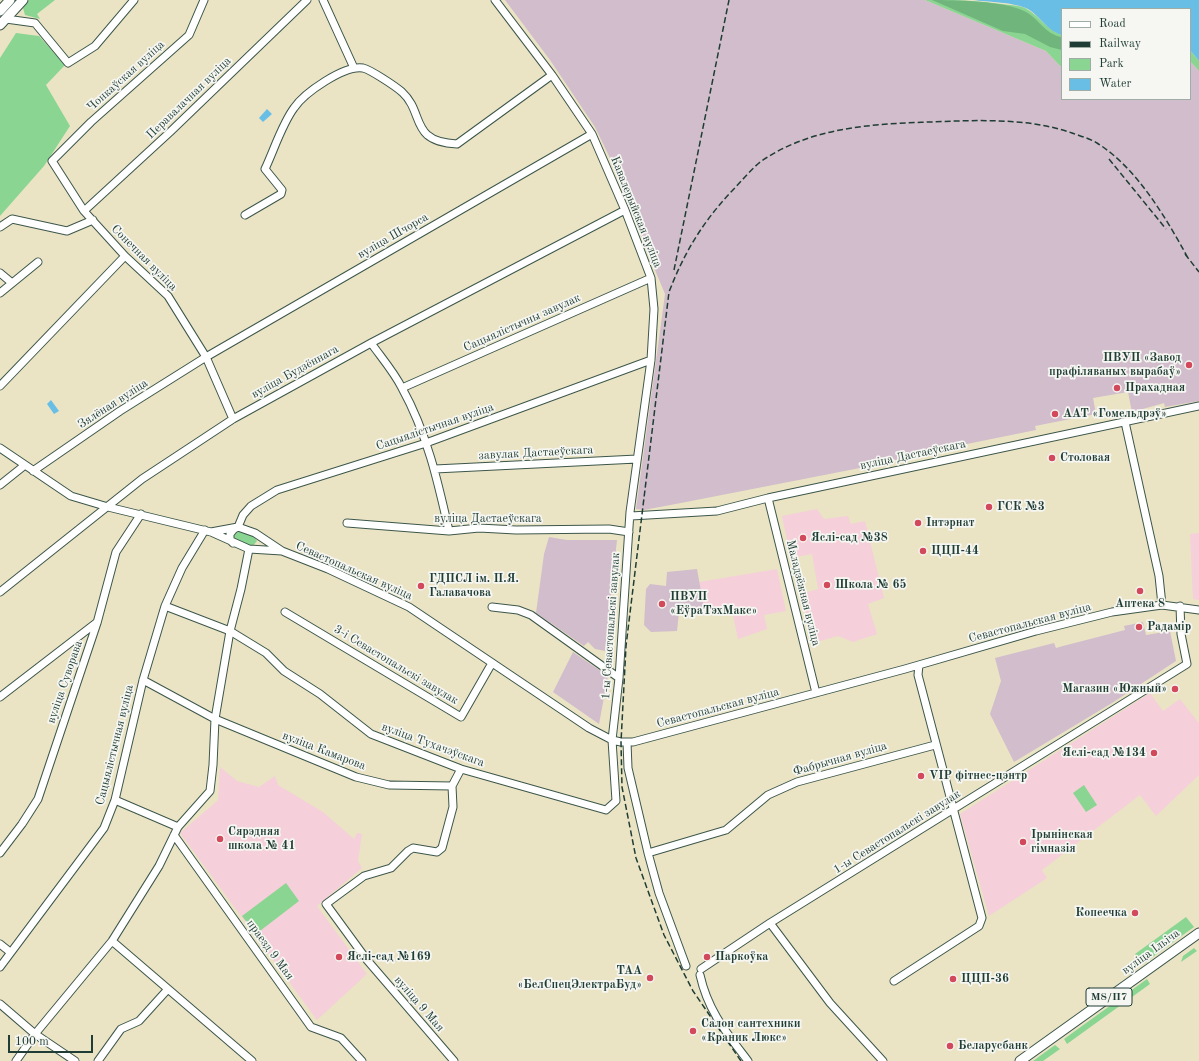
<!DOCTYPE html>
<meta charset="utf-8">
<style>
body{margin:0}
#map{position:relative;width:1199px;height:1061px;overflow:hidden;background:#eae4c5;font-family:"Old Standard TT",serif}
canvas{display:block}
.legend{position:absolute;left:1061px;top:8px;width:130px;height:92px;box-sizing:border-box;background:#f6f6f2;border:1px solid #a0aca6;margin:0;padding:5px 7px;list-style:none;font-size:12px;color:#1f3d34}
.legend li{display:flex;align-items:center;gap:8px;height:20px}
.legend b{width:20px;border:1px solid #a0aca6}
.scale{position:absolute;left:8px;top:1035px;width:85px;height:18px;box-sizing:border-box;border:2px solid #1f3d34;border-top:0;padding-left:5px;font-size:12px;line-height:14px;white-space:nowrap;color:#1f3d34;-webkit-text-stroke:3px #f6f6f2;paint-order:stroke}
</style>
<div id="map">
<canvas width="1199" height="1061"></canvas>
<ul class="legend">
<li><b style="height:5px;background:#fff"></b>Road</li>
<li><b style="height:5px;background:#1f3d34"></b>Railway</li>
<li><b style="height:11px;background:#8bd592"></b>Park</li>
<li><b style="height:11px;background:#69bee6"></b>Water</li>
</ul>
<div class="scale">100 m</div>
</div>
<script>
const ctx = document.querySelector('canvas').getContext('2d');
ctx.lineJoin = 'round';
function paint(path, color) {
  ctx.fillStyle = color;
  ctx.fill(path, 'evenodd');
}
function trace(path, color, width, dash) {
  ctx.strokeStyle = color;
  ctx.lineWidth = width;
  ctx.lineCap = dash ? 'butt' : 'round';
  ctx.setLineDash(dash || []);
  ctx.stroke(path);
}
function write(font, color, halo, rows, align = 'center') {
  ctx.font = font + ' "Old Standard TT",serif';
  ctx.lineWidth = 3.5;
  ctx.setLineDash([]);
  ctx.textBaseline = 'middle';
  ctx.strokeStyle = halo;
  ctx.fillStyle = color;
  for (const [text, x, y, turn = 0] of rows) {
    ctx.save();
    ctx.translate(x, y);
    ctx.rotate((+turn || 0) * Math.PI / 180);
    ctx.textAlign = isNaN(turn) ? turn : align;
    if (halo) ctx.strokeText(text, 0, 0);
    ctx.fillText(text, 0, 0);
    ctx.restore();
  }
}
const built = new Path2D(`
 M817 509 824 519 848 516 851 524 865 521 884 598 868 604 877 634 853 642 838 636 813 643 800 594 818 589 812 554 791 558 782 516Z
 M1199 533V600L1193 599 1190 534Z
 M777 569 786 611 764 615 767 629 738 639 731 606 704 608 699 582Z
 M1150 693 1163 711 1180 699 1199 723V775L1156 816 1140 795 1042 870 1047 878 989 916 960 814Z
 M220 767 237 781 259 787 275 776 278 785 323 812 354 839 357 833 362 834 358 861 362 868 317 906 367 974 317 1020 180 833 218 800Z`);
const industrial = new Path2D(`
 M505 0H925L1046 51 1062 68V99H1190V61L1199 71V401L1165 407 1164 403 1132 412 1128 392 1093 398 1096 414 1035 426 1036 430 947 448 860 468 686 502 644 510 636 509 665 294 636 224V216L622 183 595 127 550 60Z
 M549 537 567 540H617L605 651 595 649 588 642 584 646 536 613 544 554Z
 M697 569 704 608 679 612 677 631 651 632 644 625 646 589 650 584 666 586 667 572Z
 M1143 622 1146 635 1170 631 1176 661 1112 703 1014 762 990 714 1001 681 995 658 1054 643 1056 648 1063 646 1125 630 1124 626Z
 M573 652 608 676 599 724 553 692Z`);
const green = new Path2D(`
 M29 0H55L37 14 40 19 25 15 23 8Z
 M925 0C951 0 975 0 1001 4 1009 5 1018 5 1025 8 1039 15 1046 30 1062 35V68L1046 51Z
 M16 33 39 36 65 65 46 85 70 126 44 166 0 216V58Z
 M1190 50 1199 61V71L1190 61Z
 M239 530 253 535 257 541 252 547 233 539 232 534Z
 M1084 785 1097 805 1086 812 1073 793Z
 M286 883 299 901 256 934 242 916Z
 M1186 917 1194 927 1143 964 1135 954Z
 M1194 948 1197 951 1181 962 1183 956Z
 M1147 979 1150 984 1067 1044 1064 1039Z
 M1055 1045 1060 1049 1043 1061H1033Z`);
const forest = new Path2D(`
 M932 0C954 0 1005 1 1024 11 1038 17 1045 35 1062 37V50L1050 47 1025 34 1003 31Z`);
const water = new Path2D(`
 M973 0H1199V61L1190 50V9H1062V35C1047 31 1041 17 1028 9 1014 2 988 2 973 0Z
 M267 109 272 114 263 122 259 118Z
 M51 400 59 411 54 414 47 404Z`);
const minor = new Path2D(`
 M204 0 189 35 91 122 52 161 84 211 125 256 168 296 206 357 233 419
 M323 0 354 68
 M6 19 35 23 68 63 95 46 134 0
 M84 211 170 132 307 0
 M245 215 281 194 282 190 265 169C274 150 282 124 294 108 304 93 344 65 363 68 371 70 395 86 402 92 425 113 409 142 457 144L552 75
 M0 227 12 219 67 231 93 220
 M0 273 12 283
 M0 293 38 262
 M371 343C381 357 394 372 402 388 427 433 438 482 449 531
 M0 386 125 256
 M402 388 651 278
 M1125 422 1159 576 1162 605
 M0 448 71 496 108 507 211 532 249 549 282 551
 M435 469 637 459
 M33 471 120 411 206 357 592 134
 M0 485 25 465
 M768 498 816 693
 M631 516 717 511 768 498 1199 406
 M347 523 449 531 479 528 516 530 609 529 629 532
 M211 532 238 527 255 533 282 551 328 569 409 607 589 728 612 740 621 742H633L905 669 1036 631 1112 612 1162 605 1199 610
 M233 543 230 540V534L234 529 238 527 243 515 251 506 277 490 426 443 651 360
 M0 592 142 479 233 419 371 343 625 210
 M165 606 230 631 266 653 284 671 320 694 371 734 461 769 606 810 616 801 612 740 619 678 630 512 651 360 654 309 651 278 625 210 592 134 552 75 495 0
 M492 607 518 610 531 615 619 678
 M285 612 461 717 492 663
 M143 680 215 719 356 777 389 785 452 786
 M0 697 96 623
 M627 742 628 768 648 853 659 893 686 966
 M115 800 178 827
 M174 835 311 1027 341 1038 362 1061
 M0 853 22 824 38 799 97 623 116 552 141 514
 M648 853 726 830 768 795 797 782 935 745
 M770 923 830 1003 883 1061
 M112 941 252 1061
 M0 944 10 952
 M0 967 104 828 115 800 143 680 165 606 182 568 205 530
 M701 969 770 923 1187 664 1181 634 1180 606
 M700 975C708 1011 726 1032 748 1061
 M894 981 979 926 982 918 918 675 919 665
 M0 1004 35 1034 75 1061
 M16 1061 35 1034 112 941 159 866 178 827 210 791 213 765 215 719 230 631 241 589 249 549
 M98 1061 121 1029 139 1021 168 989
 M454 1061 367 960 326 904 364 876 391 868 408 851 413 848 437 852 442 848 453 807 452 786 461 769`);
const major = new Path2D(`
 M0 11 10 0
 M0 25 23 0
 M1020 1061 1199 933`);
const rail = new Path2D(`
 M1109 159 1166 229
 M1185 254 1199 272
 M674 270 729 0
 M741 1061 693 991 664 935 636 858 622 787 621 742 626 646 669 292C684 253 702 223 731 192 742 181 753 166 766 158 823 122 890 124 955 121 995 120 1034 120 1072 133 1080 136 1089 138 1097 143 1137 168 1166 218 1188 258`);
const markers = [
 [1189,365,4,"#d1495b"],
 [1117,388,4,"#d1495b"],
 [1055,414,4,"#d1495b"],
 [1052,458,4,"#d1495b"],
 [989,507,4,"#d1495b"],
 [918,523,4,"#d1495b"],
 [803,538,4,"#d1495b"],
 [923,551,4,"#d1495b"],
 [827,585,4,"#d1495b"],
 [421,586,4,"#d1495b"],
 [1140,591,4,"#d1495b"],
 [662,604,4,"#d1495b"],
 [1139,627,4,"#d1495b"],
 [1175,689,4,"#d1495b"],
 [1154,753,4,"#d1495b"],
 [921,776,4,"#d1495b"],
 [220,839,4,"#d1495b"],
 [1023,842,4,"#d1495b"],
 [1135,913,4,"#d1495b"],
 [339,957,4,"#d1495b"],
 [707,957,4,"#d1495b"],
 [650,978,4,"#d1495b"],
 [953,979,4,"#d1495b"],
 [693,1031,4,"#d1495b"],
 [950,1046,4,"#d1495b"]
];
const shields = [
 [1109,997,46]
];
const shieldNames = [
 ["М8/П7",1109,997]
];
const streetNames = [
 ["Чонкаўская вуліца",126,76,-42],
 ["Перавалачная вуліца",189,98,-44],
 ["Кавалерыйская вуліца",636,212,68],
 ["вуліца Шчорса",393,236,-30],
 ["Сонечная вуліца",144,258,45],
 ["Сацыялістычны завулак",522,323,-24],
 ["вуліца Будзённага",295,372,-29],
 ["Зялёная вуліца",113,404,-33],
 ["Сацыялістычная вуліца",435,427,-19],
 ["завулак Дастаеўскага",536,453,-3],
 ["вуліца Дастаеўскага",913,455,-12],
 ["вуліца Дастаеўскага",488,519],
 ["Севастопальская вуліца",354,571,24],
 ["Маладзёжная вуліца",803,593,76],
 ["Севастопальская вуліца",1030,623,-15],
 ["1-ы Севастопальскі завулак",611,626,-86],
 ["3-і Севастопальскі завулак",396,665,31],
 ["вуліца Суворава",65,682,-71],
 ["Севастопальская вуліца",718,708,-15],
 ["Сацыялістычная вуліца",115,745,-76],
 ["вуліца Тухачэўскага",433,745,20],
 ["вуліца Камарова",324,751,21],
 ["Фабрычная вуліца",840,759,-16],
 ["1-ы Севастопальскі завулак",897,832,-32],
 ["праезд 9 Мая",270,950,54],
 ["вуліца Ільіча",1151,952,-36],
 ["вуліца 9 Мая",419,1004,49]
];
const poiNames = [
 ["ПВУП «Завод",1181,358,"right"],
 ["прафіляваных вырабаў»",1181,372,"right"],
 ["Прахадная",1125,388],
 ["ААТ «Гомельдрэў»",1063,414],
 ["Столовая",1060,458],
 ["ГСК №3",997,507],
 ["Інтэрнат",926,523],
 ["Яслі-сад №38",811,538],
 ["ЦЦП-44",931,551],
 ["ГДПСЛ ім. П.Я.",429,579],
 ["Галавачова",429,593],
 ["Школа № 65",835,585],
 ["ПВУП",670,597],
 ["«ЕўраТэхМакс»",670,611],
 ["Аптека 8",1140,604,"center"],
 ["Радамір",1147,627],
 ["Магазин «Южный»",1167,689,"right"],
 ["Яслі-сад №134",1146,753,"right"],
 ["VIP фітнес-цэнтр",929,776],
 ["Сярэдняя",228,832],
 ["школа № 41",228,846],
 ["Ірынінская",1031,835],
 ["гімназія",1031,849],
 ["Копеечка",1127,913,"right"],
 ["Яслі-сад №169",347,957],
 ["Паркоўка",715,957],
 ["ТАА",642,971,"right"],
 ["«БелСпецЭлектраБуд»",642,985,"right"],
 ["ЦЦП-36",961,979],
 ["Салон сантехники",701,1024],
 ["«Краник Люкс»",701,1038],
 ["Беларусбанк",958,1046]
];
paint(built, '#f5cfd9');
paint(industrial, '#d1bdcb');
paint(green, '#8bd592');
paint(forest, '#70b67c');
paint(water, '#69bee6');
trace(minor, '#3d564a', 9);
trace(major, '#3d564a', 11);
trace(minor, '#fff', 7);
trace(major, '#fff', 9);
trace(rail, '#1f3d34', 1.5, [6, 3]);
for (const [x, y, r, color] of markers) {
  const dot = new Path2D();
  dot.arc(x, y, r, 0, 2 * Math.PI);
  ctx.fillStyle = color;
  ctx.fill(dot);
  trace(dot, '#f6f6f2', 1.5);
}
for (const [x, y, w] of shields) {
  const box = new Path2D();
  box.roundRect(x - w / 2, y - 9, w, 18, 3);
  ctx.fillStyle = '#f6f6f2';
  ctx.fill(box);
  trace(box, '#1f3d34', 1);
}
write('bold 11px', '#1f3d34', null, shieldNames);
write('12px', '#1f3d34', '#f6f6f2', streetNames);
write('bold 12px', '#1f3d34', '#f6f6f2', poiNames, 'left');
</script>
